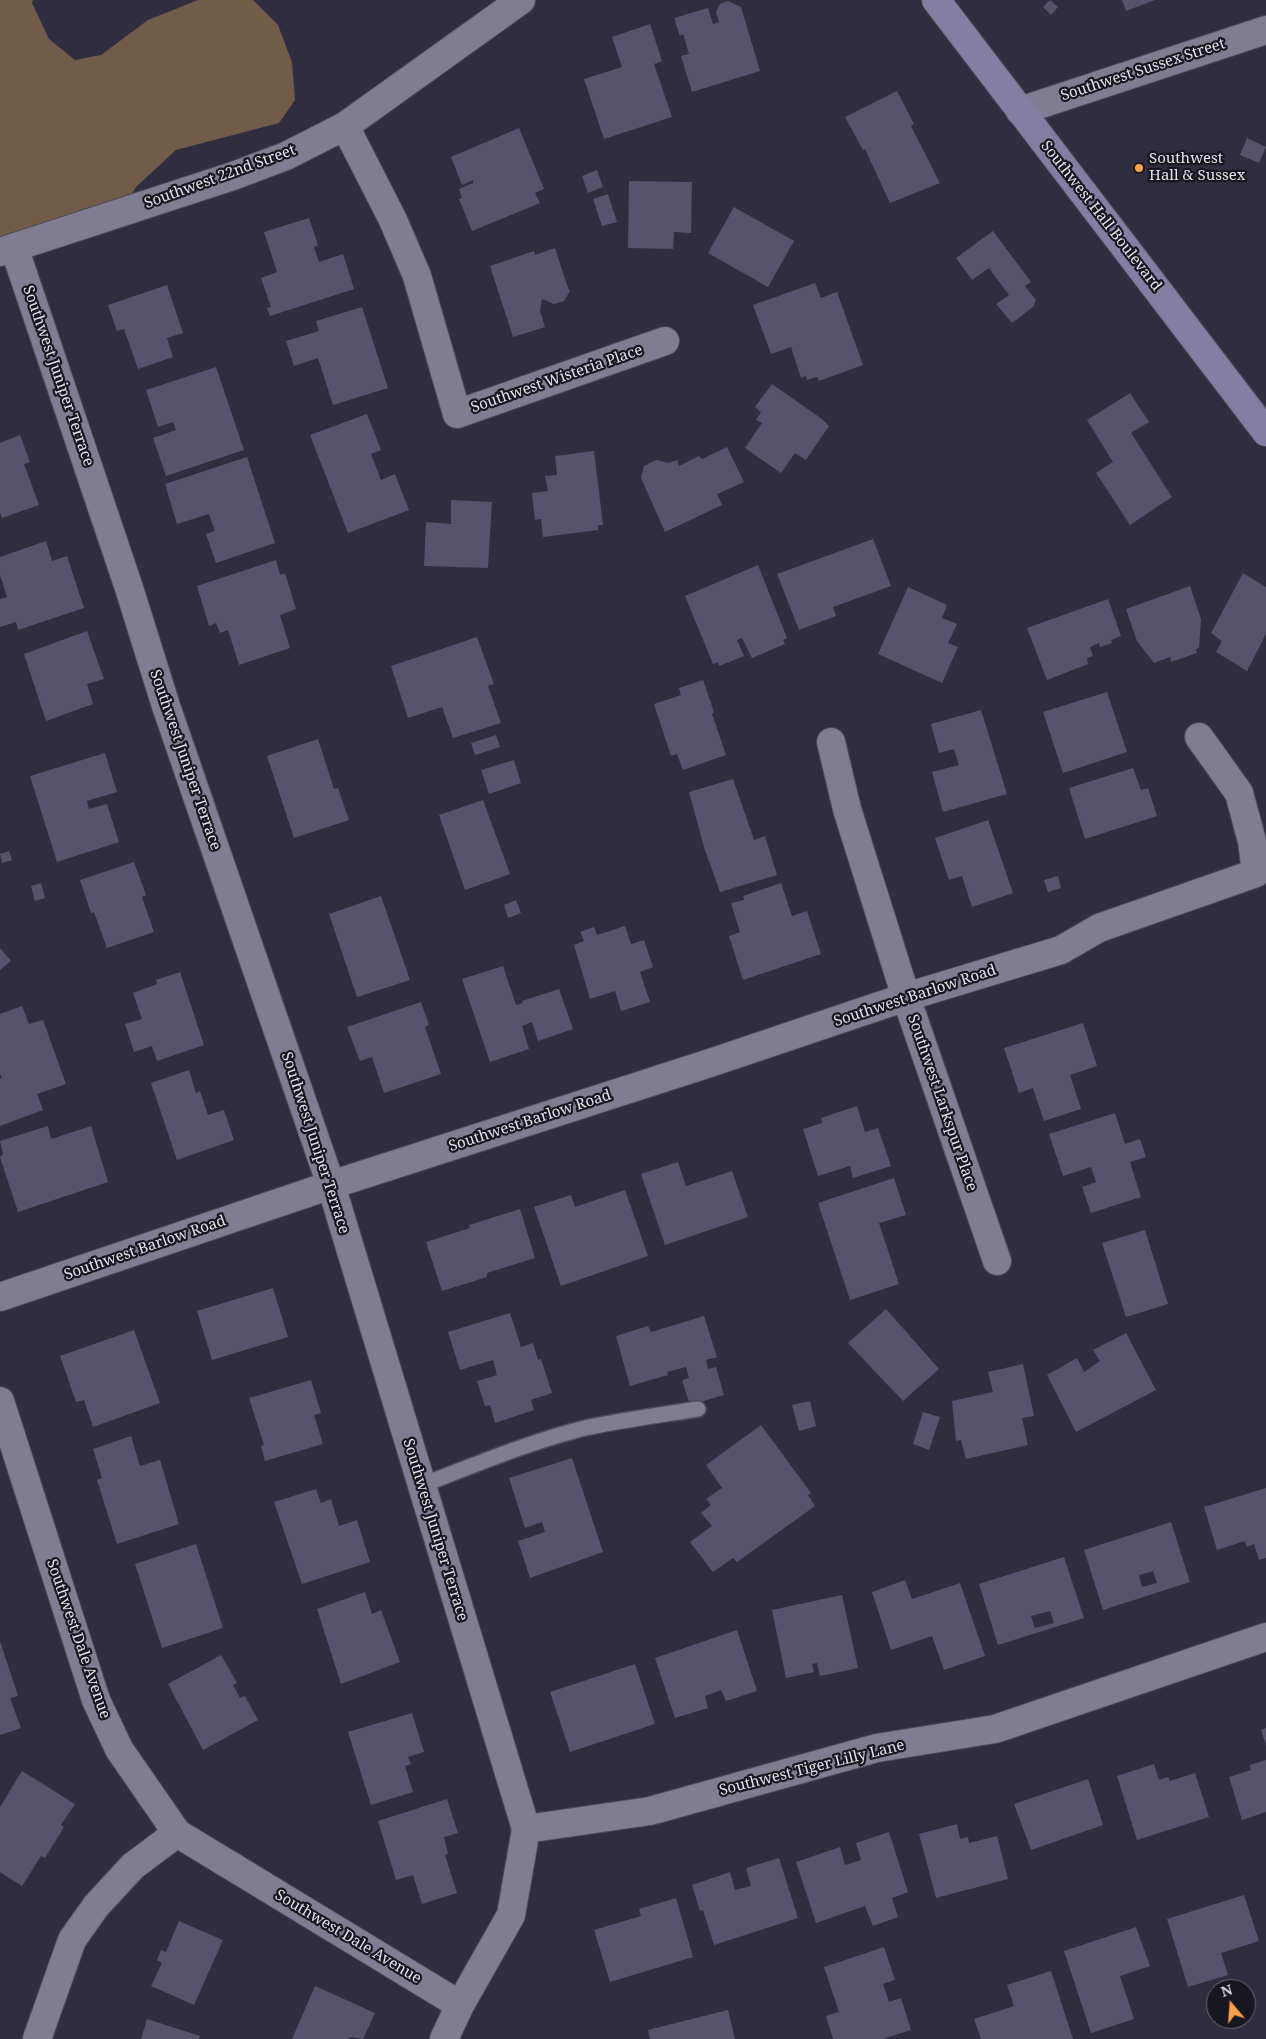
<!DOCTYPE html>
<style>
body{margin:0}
#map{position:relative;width:1266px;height:2039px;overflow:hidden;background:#302d40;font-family:"Noto Serif",serif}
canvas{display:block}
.north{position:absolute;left:1206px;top:1979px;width:50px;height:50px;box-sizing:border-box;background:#18171f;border:1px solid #696872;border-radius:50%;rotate:342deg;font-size:14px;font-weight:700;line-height:20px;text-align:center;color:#e3e2ee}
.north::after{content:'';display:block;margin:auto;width:18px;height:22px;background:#f99f4d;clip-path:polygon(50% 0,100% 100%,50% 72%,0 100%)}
</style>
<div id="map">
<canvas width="1266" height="2039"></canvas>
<div class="north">N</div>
</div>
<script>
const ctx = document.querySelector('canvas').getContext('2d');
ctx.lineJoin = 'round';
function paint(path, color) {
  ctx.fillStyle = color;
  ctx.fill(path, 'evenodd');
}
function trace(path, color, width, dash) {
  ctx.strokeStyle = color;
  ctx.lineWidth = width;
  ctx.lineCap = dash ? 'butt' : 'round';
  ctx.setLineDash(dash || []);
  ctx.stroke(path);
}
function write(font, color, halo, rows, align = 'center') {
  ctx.font = font + ' "Noto Serif",serif';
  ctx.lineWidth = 4.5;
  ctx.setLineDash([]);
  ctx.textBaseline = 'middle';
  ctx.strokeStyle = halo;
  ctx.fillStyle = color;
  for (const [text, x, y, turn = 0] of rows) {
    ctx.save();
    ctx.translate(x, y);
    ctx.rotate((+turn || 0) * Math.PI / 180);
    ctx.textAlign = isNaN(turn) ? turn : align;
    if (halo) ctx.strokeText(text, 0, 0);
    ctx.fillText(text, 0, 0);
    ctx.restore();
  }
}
const forest = new Path2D(`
 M0 0H33L32 3 49 39 75 60 101 55 148 20 198 0H253L278 25 292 62 295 100 279 123 176 150 136 187 120 213 0 246Z`);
const building = new Path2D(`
 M1050 0 1058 7 1051 15 1043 7Z
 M1122 0H1155L1126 11Z
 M728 1 741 7 760 71 692 92 681 56 689 54 683 34 680 36 674 18 708 8 713 24 719 22 716 12 720 4Z
 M650 24 662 61 654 64 672 117 604 139 584 79 622 67 612 37Z
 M897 91 914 124 911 126 940 183 890 203 865 149 863 150 845 117Z
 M519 128 544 189 535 193 540 203 472 231 459 199 462 198 459 189 473 183V180L462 185 451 157Z
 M1247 138 1266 147 1259 163 1240 155Z
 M597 170 603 187 588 193 582 176Z
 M629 181 692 182 691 233 674 232 673 249 628 248Z
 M608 194 617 222 602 226 593 199Z
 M734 207 794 241 768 287 708 253Z
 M309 218 318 245 314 247 319 262 343 254 354 289 270 316 267 308 271 307 261 278 277 272 264 232Z
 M993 231 1031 282 1025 286 1036 300 1033 307 1012 323 996 304 1009 295 989 268 972 280 956 258Z
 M555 248 568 288 570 291 564 301 554 304 542 299 540 311 545 327 513 337 490 266 534 251 535 255Z
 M815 283 821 298 837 292 863 365 819 381 817 377 807 380 806 376 801 378 791 347 771 354 753 305Z
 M167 285 183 333 167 338 173 357 138 369 124 329 117 331 108 305Z
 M362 307 388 388 333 405 318 358 294 366 286 341 319 331 316 321Z
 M216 367 244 450 166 476 153 438 176 430 173 422 158 427 146 390Z
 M772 384 822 419 829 426 806 460 795 453 781 473 745 448 762 423 756 420 761 412 755 407Z
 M1130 393 1149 422 1131 433 1172 497 1130 525 1096 473 1113 462 1087 420Z
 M367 414 381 450 371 454 381 480 395 474 409 510 348 533 310 435Z
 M20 435 30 462 24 464 39 505 2 518 0 512V443Z
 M727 447 744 482 717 494 722 505 665 532 641 478 644 466 656 460 669 463 677 460 679 466 699 456 702 459Z
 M594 451 603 525H598V530L543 537 541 519 535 520 532 493 548 491 545 476 557 475 555 456Z
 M247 457 275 543 216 563 206 534 215 531 209 514 177 524 165 484Z
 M451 500 492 502 488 568 424 566 426 522 451 524Z
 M873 539 891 586 833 607 836 616 799 630 777 574Z
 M46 541 52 561 67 556 84 608 18 630 16 622 0 627V599L7 597 0 575V557Z
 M276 560 280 575 285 573 296 609 280 615 290 648 239 665 228 630 220 633 216 623 209 626 197 586Z
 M758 565 787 638 783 640 785 644 752 658 742 638 737 640 744 656 719 666 718 662 713 664 685 596Z
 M1243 573 1266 587V634L1247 671 1216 652 1222 641 1211 633Z
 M1190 586 1201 619 1199 648 1196 649 1197 653 1171 662 1170 657 1154 663 1137 641 1126 609Z
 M908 587 947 605 942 618 957 624 948 643 958 647 942 683 878 654Z
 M1108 599 1121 636 1111 640 1112 643 1100 647 1099 643 1090 647 1093 656 1087 658 1088 664 1047 680 1027 628Z
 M87 631 104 679 87 684 93 704 46 721 24 654Z
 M477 637 494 684 488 686 501 723 453 738 442 707 408 718 391 666Z
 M703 680 714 712 712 714 726 755 683 770 677 754 671 756 654 704 681 695 679 688Z
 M1107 692 1127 752 1063 773 1043 712Z
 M981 710 1007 794 943 812 932 772 959 765 954 749 939 753 931 724Z
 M496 735 500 747 475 755 471 743Z
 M318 739 334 789 338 788 349 820 294 838 267 756Z
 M105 753 117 792 87 801 89 809 107 804 119 842 57 862 30 776Z
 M514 760 521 783 489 794 481 770Z
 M1133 768 1141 790 1148 788 1157 816 1085 839 1069 788Z
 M733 779 754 840 765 836 777 875 720 892 704 847 689 792Z
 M483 800 510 874 465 890 439 815Z
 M988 820 1013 893 972 907 962 876 949 880 935 838Z
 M9 851 12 860 2 863 0 854Z
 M134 862 146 895 142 897 154 932 107 948 94 912 91 913 80 880Z
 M1058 876 1061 888 1048 892 1044 880Z
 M41 883 45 898 35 901 31 886Z
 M781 883 792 916 807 911 821 954 743 980 729 936 740 932 731 903 744 900 743 896Z
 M381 896 410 980 357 997 329 914Z
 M516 900 521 913 508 918 504 905Z
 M625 926 631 944 644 940 653 967 640 972 650 1002 621 1011 615 991 590 999 574 945 584 941 580 932 594 927 597 935Z
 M0 948 11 961 0 970Z
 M503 966 516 1005 523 1003 522 1001 559 989 573 1029 538 1041 532 1022 522 1026 529 1049 490 1062 462 979Z
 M180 972 204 1045 157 1061 152 1046 134 1052 125 1024 142 1019 133 993 157 984 156 980Z
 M421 1002 429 1025 425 1027 441 1074 384 1093 372 1057 360 1061 347 1027Z
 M22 1006 29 1024 43 1020 66 1084 37 1094 43 1110 0 1126V1079L2 1078 0 1074V1014Z
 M1083 1023 1097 1066 1070 1075 1081 1109 1044 1121 1033 1088 1019 1093 1004 1048Z
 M189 1070 196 1093 200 1091 208 1115 224 1110 234 1140 177 1160 151 1083Z
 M857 1106 865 1132 878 1128 891 1166 853 1178 850 1166 818 1176 803 1129 822 1123 821 1118Z
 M1115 1113 1125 1144 1140 1139 1146 1157 1130 1162 1141 1197 1091 1213 1082 1187 1096 1182 1091 1167 1063 1176 1049 1134Z
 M48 1126 51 1139 91 1126 108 1182 18 1212 0 1157 3 1154 0 1141Z
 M678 1162 686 1186 732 1171 748 1217 665 1245 641 1174Z
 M894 1178 906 1215 879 1223 899 1284 850 1300 818 1203Z
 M625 1190 648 1256 561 1286 534 1207 571 1195 575 1207Z
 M520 1209 535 1258 487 1273V1277L442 1291 426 1242 470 1228 469 1225Z
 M1145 1230 1168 1304 1126 1317 1102 1243Z
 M273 1288 288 1337 212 1360 197 1311Z
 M886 1309 939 1369 903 1401 848 1343Z
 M510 1313 521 1347 533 1343 538 1360 541 1359 552 1393 531 1400 534 1410 495 1423 490 1405 485 1406 477 1381 497 1375 493 1360 460 1370 448 1332Z
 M704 1316 717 1357 706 1360 708 1369 716 1367 724 1395 690 1405 682 1380 689 1378 686 1367 667 1372 668 1375 630 1386 616 1336 648 1326 651 1332Z
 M134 1330 160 1403 93 1427 84 1400 76 1402 60 1356Z
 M1126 1333 1156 1390 1076 1432 1047 1375 1077 1358 1084 1372 1100 1361 1093 1350Z
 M1023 1364 1034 1416 1022 1418 1028 1445 966 1459 961 1440 956 1441 952 1401 993 1392 988 1372Z
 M311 1380 321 1413 314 1415 323 1444 265 1461 261 1446 264 1445 249 1398Z
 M810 1401 816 1426 799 1431 792 1405Z
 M923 1412 940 1417 929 1450 913 1444Z
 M761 1425 811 1493 808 1495 815 1506 737 1562 733 1558 713 1572 690 1542 712 1526 701 1513 711 1505 706 1499 722 1488 706 1465Z
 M131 1436 140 1466 160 1460 179 1524 117 1544 97 1480 102 1478 93 1449Z
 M572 1458 603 1552 530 1578 518 1541 545 1532 542 1522 525 1528 509 1478Z
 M1266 1488V1558L1259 1560 1254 1544 1247 1547 1245 1541 1217 1550 1204 1507Z
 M316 1489 321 1503 331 1499 339 1526 357 1520 370 1562 302 1584 274 1502Z
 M1171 1522 1190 1582 1103 1610 1084 1550ZM1153 1571 1157 1583 1142 1587 1139 1575Z
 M196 1544 223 1628 162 1648 135 1564Z
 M1064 1557 1084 1618 998 1645 979 1584ZM1050 1611 1054 1623 1035 1628 1031 1616Z
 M905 1580 912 1599 960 1583 985 1656 944 1670 932 1636 891 1650 872 1592Z
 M365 1592 372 1614 381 1610 400 1662 341 1684 317 1609Z
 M842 1595 858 1668 820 1676 817 1663 812 1664 814 1672 786 1678 772 1610Z
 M737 1630 757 1691 726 1701 721 1690 705 1696 708 1708 675 1718 655 1658Z
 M0 1641 18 1696 10 1698 21 1728 0 1735Z
 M221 1655 237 1683 233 1685 240 1698 245 1696 258 1720 203 1750 168 1684Z
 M635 1664 655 1724 570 1752 550 1692Z
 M412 1713 424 1752 408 1757 411 1764 405 1766 413 1792 371 1805 348 1732Z
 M1266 1728V1745L1261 1730Z
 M1266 1760V1812L1242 1820 1229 1777 1251 1770 1250 1765Z
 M1154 1764 1159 1780 1168 1777 1170 1781 1195 1773 1209 1817 1137 1840 1117 1776Z
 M22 1771 75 1804 61 1825 64 1827 45 1858 41 1856 22 1886 0 1872V1807Z
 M1088 1779 1103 1825 1031 1850 1014 1804Z
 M447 1799 458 1833 444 1837 448 1854 445 1855 457 1893 422 1904 413 1875 396 1880 378 1821Z
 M957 1824 960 1839 968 1837 969 1843 997 1836 1008 1879 936 1898 919 1834Z
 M889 1832 908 1892 892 1898 898 1917 873 1926 865 1906 816 1923 796 1862 840 1847 845 1865 861 1860 856 1843Z
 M779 1858 798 1918 714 1945 703 1910 700 1911 692 1885 730 1872 735 1890 751 1886 746 1868Z
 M1244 1895 1259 1941 1221 1953 1228 1975 1188 1987 1167 1919Z
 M676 1898 693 1957 610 1982 594 1930 641 1916 639 1909Z
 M179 1921 223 1940 194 2005 151 1986 162 1963 157 1960 161 1950 166 1952Z
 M1136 1927 1150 1966 1120 1976 1134 2019 1091 2033 1064 1951Z
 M884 1947 895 1980 883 1984 889 2002 901 1998 911 2030 883 2039H833L826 2016 839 2012 824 1967Z
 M1051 1971 1073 2039H981L974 2019 1014 2006 1007 1985Z
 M315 1986 375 2013 363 2039 350 2037 349 2039H292Z
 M728 2010 735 2039H650L648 2030Z
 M147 2019 200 2036 199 2039H141Z`);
const service = new Path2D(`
 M422 1485C475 1465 529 1442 585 1428 622 1420 660 1415 698 1409`);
const minor = new Path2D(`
 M1020 111 1266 30
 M345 126 393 220 417 276 457 414 665 341
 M14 247 129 588 166 706 331 1185 526 1829 511 1915 460 2005 444 2039
 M0 252 233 176 286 156 345 126 521 0
 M831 742 847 809 906 997 997 1261
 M0 1297 331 1185 710 1063 906 997 1061 950 1099 928 1256 873 1252 841 1239 793 1199 737
 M0 1401 96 1700 119 1749 177 1833 460 2005
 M526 1829 650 1811 877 1748 995 1729 1266 1637
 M37 2039 72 1940 96 1906 133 1866 177 1833`);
const secondary = new Path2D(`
 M936 0 1266 432`);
const markers = [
 [1139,168,5,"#f99f4d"]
];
const streetNames = [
 ["Southwest Sussex Street",1143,70,-18],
 ["Southwest 22nd Street",220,177,-20],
 ["Southwest Hall Boulevard",1101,216,52],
 ["Southwest Juniper Terrace",58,376,71],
 ["Southwest Wisteria Place",557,379,-19],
 ["Southwest Juniper Terrace",185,760,71],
 ["Southwest Barlow Road",915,996,-18],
 ["Southwest Larkspur Place",942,1103,71],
 ["Southwest Barlow Road",530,1121,-18],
 ["Southwest Juniper Terrace",315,1143,72],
 ["Southwest Barlow Road",145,1248,-19],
 ["Southwest Juniper Terrace",435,1530,73],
 ["Southwest Dale Avenue",78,1639,71],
 ["Southwest Tiger Lilly Lane",812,1768,-14],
 ["Southwest Dale Avenue",348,1937,31]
];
const poiNames = [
 ["Southwest",1149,159],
 ["Hall & Sussex",1149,176]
];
paint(forest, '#715b49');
paint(building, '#57536c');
trace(service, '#4d4a5a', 18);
trace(minor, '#4d4a5a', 30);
trace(secondary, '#4d4a5a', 30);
trace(service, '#807d93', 15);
trace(minor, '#807d93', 28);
trace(secondary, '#847ea2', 28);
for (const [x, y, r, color] of markers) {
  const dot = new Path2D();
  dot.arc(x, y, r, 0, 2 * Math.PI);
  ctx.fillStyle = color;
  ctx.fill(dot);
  trace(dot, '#18171f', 2);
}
write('15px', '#e3e2ee', '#18171f', streetNames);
write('15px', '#e3e2ee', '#18171f', poiNames, 'left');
</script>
